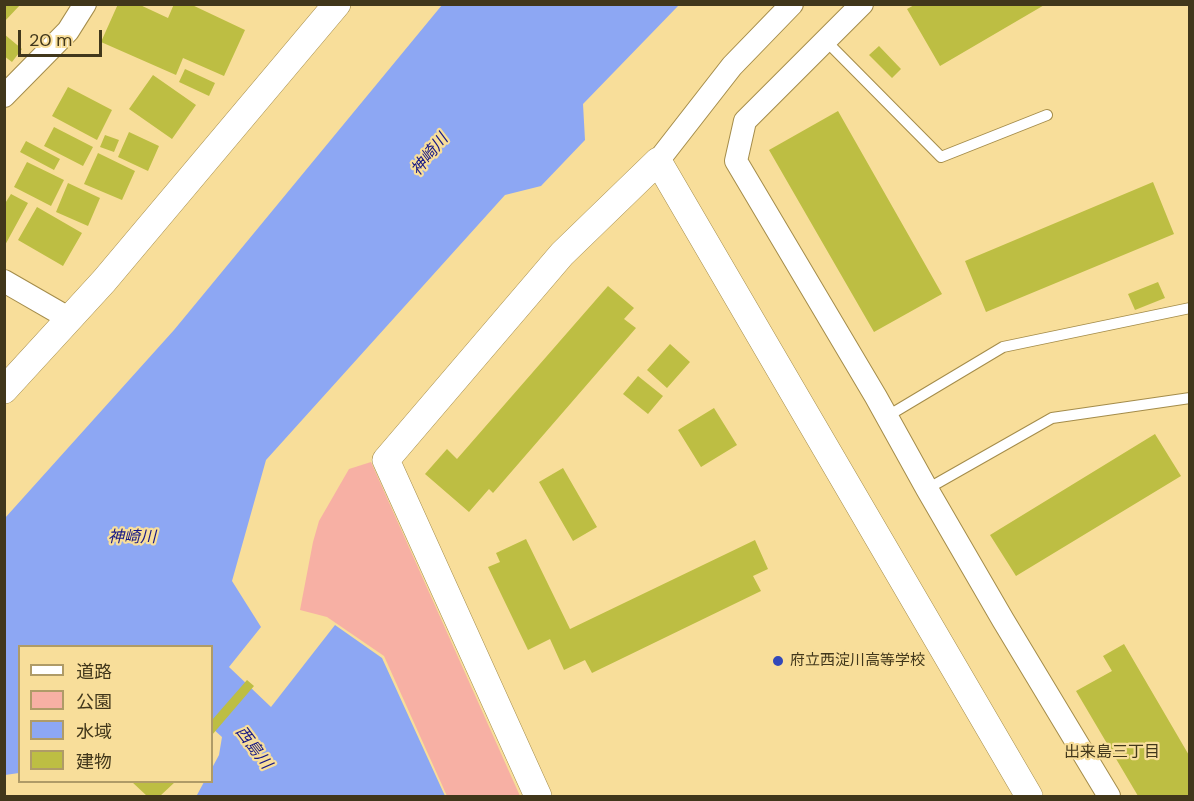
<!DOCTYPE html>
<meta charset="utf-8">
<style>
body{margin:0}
#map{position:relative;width:1194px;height:801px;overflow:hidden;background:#f8de9a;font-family:"DM Sans","Noto Sans JP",sans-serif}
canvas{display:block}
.frame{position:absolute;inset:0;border:6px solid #41371b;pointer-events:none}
.legend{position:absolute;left:18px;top:645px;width:195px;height:138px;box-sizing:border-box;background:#f8de9a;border:2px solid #af9b67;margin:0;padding:8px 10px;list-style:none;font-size:18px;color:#41371b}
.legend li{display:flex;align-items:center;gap:12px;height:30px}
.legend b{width:30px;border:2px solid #af9b67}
.scale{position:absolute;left:18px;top:30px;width:84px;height:27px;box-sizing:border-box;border:3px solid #41371b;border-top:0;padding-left:8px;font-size:18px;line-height:21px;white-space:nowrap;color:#41371b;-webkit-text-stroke:4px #f8de9a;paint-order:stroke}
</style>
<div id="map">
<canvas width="1194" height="801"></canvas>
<div class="frame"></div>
<ul class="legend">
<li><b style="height:8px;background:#fff"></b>道路</li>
<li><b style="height:16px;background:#f7b0a4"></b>公園</li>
<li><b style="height:16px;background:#8da7f3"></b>水域</li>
<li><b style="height:16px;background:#bdbe43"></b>建物</li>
</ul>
<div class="scale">20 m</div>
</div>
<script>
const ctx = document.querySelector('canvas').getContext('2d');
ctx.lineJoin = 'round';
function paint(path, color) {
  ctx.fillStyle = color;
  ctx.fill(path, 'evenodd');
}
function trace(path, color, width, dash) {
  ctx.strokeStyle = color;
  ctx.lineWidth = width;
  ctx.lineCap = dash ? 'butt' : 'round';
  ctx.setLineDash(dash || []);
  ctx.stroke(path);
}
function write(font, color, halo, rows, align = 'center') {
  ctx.font = font + ' "DM Sans","Noto Sans JP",sans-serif';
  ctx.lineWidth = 4.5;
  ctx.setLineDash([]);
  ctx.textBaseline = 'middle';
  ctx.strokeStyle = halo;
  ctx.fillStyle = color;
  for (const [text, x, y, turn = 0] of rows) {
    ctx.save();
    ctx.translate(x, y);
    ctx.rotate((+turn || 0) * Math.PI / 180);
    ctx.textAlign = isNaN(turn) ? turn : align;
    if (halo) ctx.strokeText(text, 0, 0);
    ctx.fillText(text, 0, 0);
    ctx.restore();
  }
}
const green = new Path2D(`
 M371 462 520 796H447L384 656 327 617 300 610 313 542 319 521 349 469Z`);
const water = new Path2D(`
 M442 5H679L583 104 585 140 541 186 505 195 266 460 232 581 261 627 229 667 271 707 335 625 382 658 445 796H197V795L204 782H212V768L219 755 222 737 212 728V646H20L19 773 5 775V518L174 330Z`);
const building = new Path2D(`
 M4 4H21L4 22Z
 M118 4H138L168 18 174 4H190L245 30 224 76 183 58 176 75 101 42Z
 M916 4H1046L940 66 907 9Z
 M4 34 22 49 12 62 4 56Z
 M879 46 901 69 892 78 869 55Z
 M185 69 215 83 209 96 179 82Z
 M153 75 196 105 172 139 129 109Z
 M68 87 112 110 97 140 52 116Z
 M838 111 942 294 874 332 769 150Z
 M54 127 93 147 83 166 44 146Z
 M129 132 159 146 148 171 118 157Z
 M105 135 119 140 114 152 100 147Z
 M26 141 60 159 54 170 20 152Z
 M98 153 135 171 122 200 84 184Z
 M27 162 64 180 51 206 14 187Z
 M1153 182 1174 234 986 312 965 261Z
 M68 183 100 198 88 226 56 212Z
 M11 194 28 203 4 247V205Z
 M37 207 82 233 63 266 18 240Z
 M1158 282 1165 298 1135 310 1128 294Z
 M608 286 634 308 624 319 636 328 493 493 489 489 469 512 425 474 447 449 457 459Z
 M670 344 690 362 667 388 647 370Z
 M638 376 663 396 648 414 623 394Z
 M714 408 737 445 701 467 678 430Z
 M1155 434 1181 476 1016 576 990 535Z
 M563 468 597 527 573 541 539 482Z
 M526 539 570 629 755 540 768 569 753 576 761 591 592 673 585 660 564 670 550 639 528 650 488 567 500 562 496 553Z
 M1124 644 1190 757V796H1138L1076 691 1112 671 1103 656Z
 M247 680 254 686 212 735V720Z
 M132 782H175L160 796H147Z`);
const service = new Path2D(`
 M826 41 941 157 1047 115
 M886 417 1003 347 1190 308
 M927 489 1052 418 1190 398`);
const minor = new Path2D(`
 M862 4 745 121 736 161 876 397 927 489 1003 620 1109 796
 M4 96 68 31 85 4
 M658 161 732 66 792 4
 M4 281 70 319`);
const tertiary = new Path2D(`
 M4 390 104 281 337 4
 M538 796 386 460 562 254 658 161 1029 796`);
const markers = [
 [778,661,6,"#3248b9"]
];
const poiNames = [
 ["府立西淀川高等学校",790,661]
];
const waterNames = [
 ["神崎川",430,155,-51],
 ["神崎川",132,538],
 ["西島川",253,748,53]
];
const neighbourhoodNames = [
 ["出来島三丁目",1112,753]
];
paint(green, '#f7b0a4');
paint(water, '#8da7f3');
paint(building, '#bdbe43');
trace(service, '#a48c4a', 12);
trace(minor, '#a48c4a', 24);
trace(tertiary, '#a48c4a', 28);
trace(service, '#fff', 10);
trace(minor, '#fff', 22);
trace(tertiary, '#fff', 27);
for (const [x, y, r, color] of markers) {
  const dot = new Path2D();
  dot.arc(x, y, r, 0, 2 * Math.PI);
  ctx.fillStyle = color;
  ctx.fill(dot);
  trace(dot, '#f8de9a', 2);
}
write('15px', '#41371b', '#f8de9a', poiNames, 'left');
write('italic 16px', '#151785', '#f8de9a', waterNames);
write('16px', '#41371b', '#f8de9a', neighbourhoodNames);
</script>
